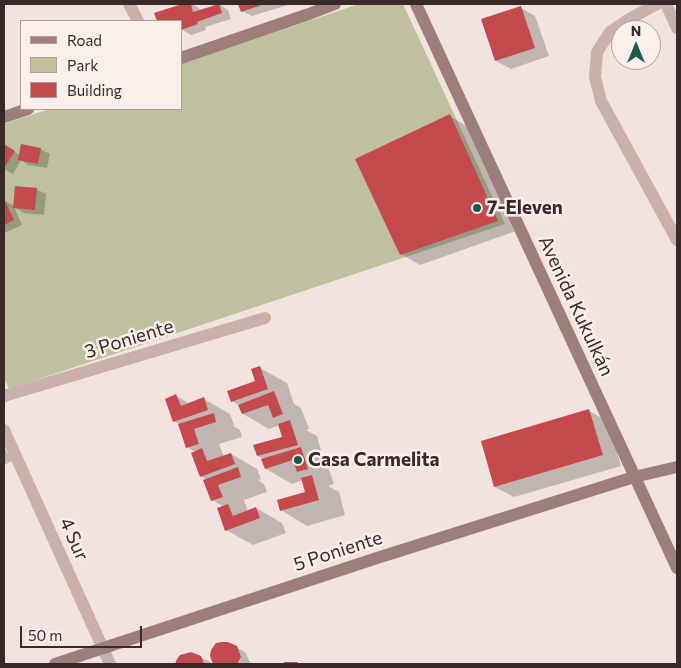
<!DOCTYPE html>
<meta charset="utf-8">
<style>
body{margin:0}
#map{position:relative;width:681px;height:668px;overflow:hidden;background:#f2e3de;font-family:Commissioner,sans-serif}
canvas{display:block}
.frame{position:absolute;inset:0;border:5px solid #382a29;pointer-events:none}
.legend{position:absolute;left:20px;top:20px;width:162px;height:90px;box-sizing:border-box;background:#faefeb;border:1px solid #aca09d;margin:0;padding:6px 9px;list-style:none;font-size:15px;color:#382a29}
.legend li{display:flex;align-items:center;gap:10px;height:25px}
.legend b{width:25px;border:1px solid #aca09d}
.north{position:absolute;left:611px;top:20px;width:50px;height:50px;box-sizing:border-box;background:#faefeb;border:1px solid #aca09d;border-radius:50%;rotate:0deg;font-size:14px;font-weight:700;line-height:20px;text-align:center;color:#382a29}
.north::after{content:'';display:block;margin:auto;width:18px;height:22px;background:#1f594d;clip-path:polygon(50% 0,100% 100%,50% 72%,0 100%)}
.scale{position:absolute;left:20px;top:626px;width:122px;height:22px;box-sizing:border-box;border:2px solid #382a29;border-top:0;padding-left:6px;font-size:15px;line-height:18px;white-space:nowrap;color:#382a29;-webkit-text-stroke:4px #faefeb;paint-order:stroke}
</style>
<div id="map">
<canvas width="681" height="668"></canvas>
<div class="frame"></div>
<ul class="legend">
<li><b style="height:6px;background:#9e7e7b"></b>Road</li>
<li><b style="height:14px;background:#bfc19e"></b>Park</li>
<li><b style="height:14px;background:#c44a4e"></b>Building</li>
</ul>
<div class="north">N</div>
<div class="scale">50 m</div>
</div>
<script>
const ctx = document.querySelector('canvas').getContext('2d');
ctx.lineJoin = 'round';
function paint(path, color) {
  ctx.fillStyle = color;
  ctx.fill(path, 'evenodd');
}
function trace(path, color, width, dash) {
  ctx.strokeStyle = color;
  ctx.lineWidth = width;
  ctx.lineCap = dash ? 'butt' : 'round';
  ctx.setLineDash(dash || []);
  ctx.stroke(path);
}
function write(font, color, halo, rows, align = 'center') {
  ctx.font = font + ' Commissioner,sans-serif';
  ctx.lineWidth = 5;
  ctx.setLineDash([]);
  ctx.textBaseline = 'middle';
  ctx.strokeStyle = halo;
  ctx.fillStyle = color;
  for (const [text, x, y, turn = 0] of rows) {
    ctx.save();
    ctx.translate(x, y);
    ctx.rotate((+turn || 0) * Math.PI / 180);
    ctx.textAlign = isNaN(turn) ? turn : align;
    if (halo) ctx.strokeText(text, 0, 0);
    ctx.fillText(text, 0, 0);
    ctx.restore();
  }
}
const green = new Path2D(`
 M359 4H403L505 224 9 389 4 378V124L49 109H181V64Z`);
const shadow = new Path2D(`
 M186 4H192L199 8 200 11 219 4 228 10 231 19 205 27 206 30 191 35 183 30H181V21H158L155 14Z
 M240 4H291L252 16 242 11Z
 M521 8 535 16 549 56 511 69 496 61Z
 M450 116 468 127 516 231 420 265 401 254Z
 M4 146 20 155 40 149 50 154 47 168 28 165 21 160 13 174 4 169Z
 M36 189 46 194 44 215 24 213 14 207 22 225 4 233V200L14 206Z
 M260 368 287 383 294 404 301 408 309 429 306 430 317 436 324 461 327 463 334 484 328 486 339 492 345 515 307 526 281 510 306 493 303 480 292 484 266 469 264 459 258 456 283 438 280 425 269 429 243 414 239 405 232 401 257 382Z
 M176 396 190 404 204 399 230 414 234 425H232L240 430 242 437 219 444 224 457 231 454 257 469 261 479 258 480 264 484 267 492 244 500 248 511 256 508 282 523 286 533 253 545 226 530 224 507 212 500 207 480 201 476 195 452 187 447 179 424 174 421Z
 M589 411 607 421 621 466 514 497 495 487 482 442Z
 M4 447 12 461 4 465Z
 M236 647 246 653 250 663 249 664H215L211 656Z
 M200 657 210 662 211 664H176L178 660Z`);
const building = new Path2D(`
 M182 4H191L193 12 219 4 222 13 197 22 198 24 181 30V21H157L154 13Z
 M238 4H265L241 12Z
 M521 6 535 48 495 61 481 19Z
 M450 114 498 221 400 255 355 159Z
 M4 144 15 151 4 168Z
 M21 144 41 148 38 164 18 160Z
 M15 186 37 188 35 210 13 208Z
 M4 199 14 220 4 225Z
 M260 366 268 389 231 402 227 391 255 381 251 369Z
 M274 391 283 414 273 418 268 405 242 414 238 405Z
 M176 394 181 406 204 397 208 410 173 422 165 399Z
 M589 409 603 455 494 487 481 441Z
 M214 413 216 422 194 429 199 444 186 448 178 424Z
 M290 420 298 445 257 456 253 445 282 437 278 424Z
 M301 447 308 469 297 472 293 460 265 469 261 459Z
 M202 448 207 461 231 453 235 464 200 477 191 453Z
 M238 467 241 477 218 485 223 497 211 501 203 480Z
 M312 475 319 500 280 511 277 500 305 492 301 478Z
 M228 504 233 516 256 507 260 518 225 531 217 508Z
 M222 642H228L237 646 241 657 237 664H213L210 656 211 650 216 643Z
 M191 652 201 656 204 664H175L177 659 180 655Z
 M284 662H297L299 664H284Z`);
const street = new Path2D(`
 M129 4 138 21
 M657 4 631 18 610 32 597 52 595 77 601 101 677 240
 M666 4 677 28
 M4 396 265 318
 M4 430 110 664`);
const secondary = new Path2D(`
 M416 4 677 568
 M181 58 309 14 335 4
 M4 117 28 109
 M55 664 377 558 634 477 677 467`);
const markers = [
 [477,208,5,"#1f594d"],
 [298,460,5,"#1f594d"]
];
const poiNames = [
 ["7-Eleven",487,208],
 ["Casa Carmelita",308,460]
];
const streetNames = [
 ["Avenida Kukulkán",576,306,65],
 ["3 Poniente",129,339,-17],
 ["4 Sur",74,539,66],
 ["5 Poniente",338,551,-18]
];
paint(green, '#bfc19e');
paint(shadow, '#0003');
paint(building, '#c44a4e');
trace(street, '#cab0aa', 12);
trace(secondary, '#9e7e7b', 12);
for (const [x, y, r, color] of markers) {
  const dot = new Path2D();
  dot.arc(x, y, r, 0, 2 * Math.PI);
  ctx.fillStyle = color;
  ctx.fill(dot);
  trace(dot, '#faefeb', 2);
}
write('bold 19px', '#382a29', '#faefeb', poiNames, 'left');
write('19px', '#382a29', '#faefeb', streetNames);
</script>
